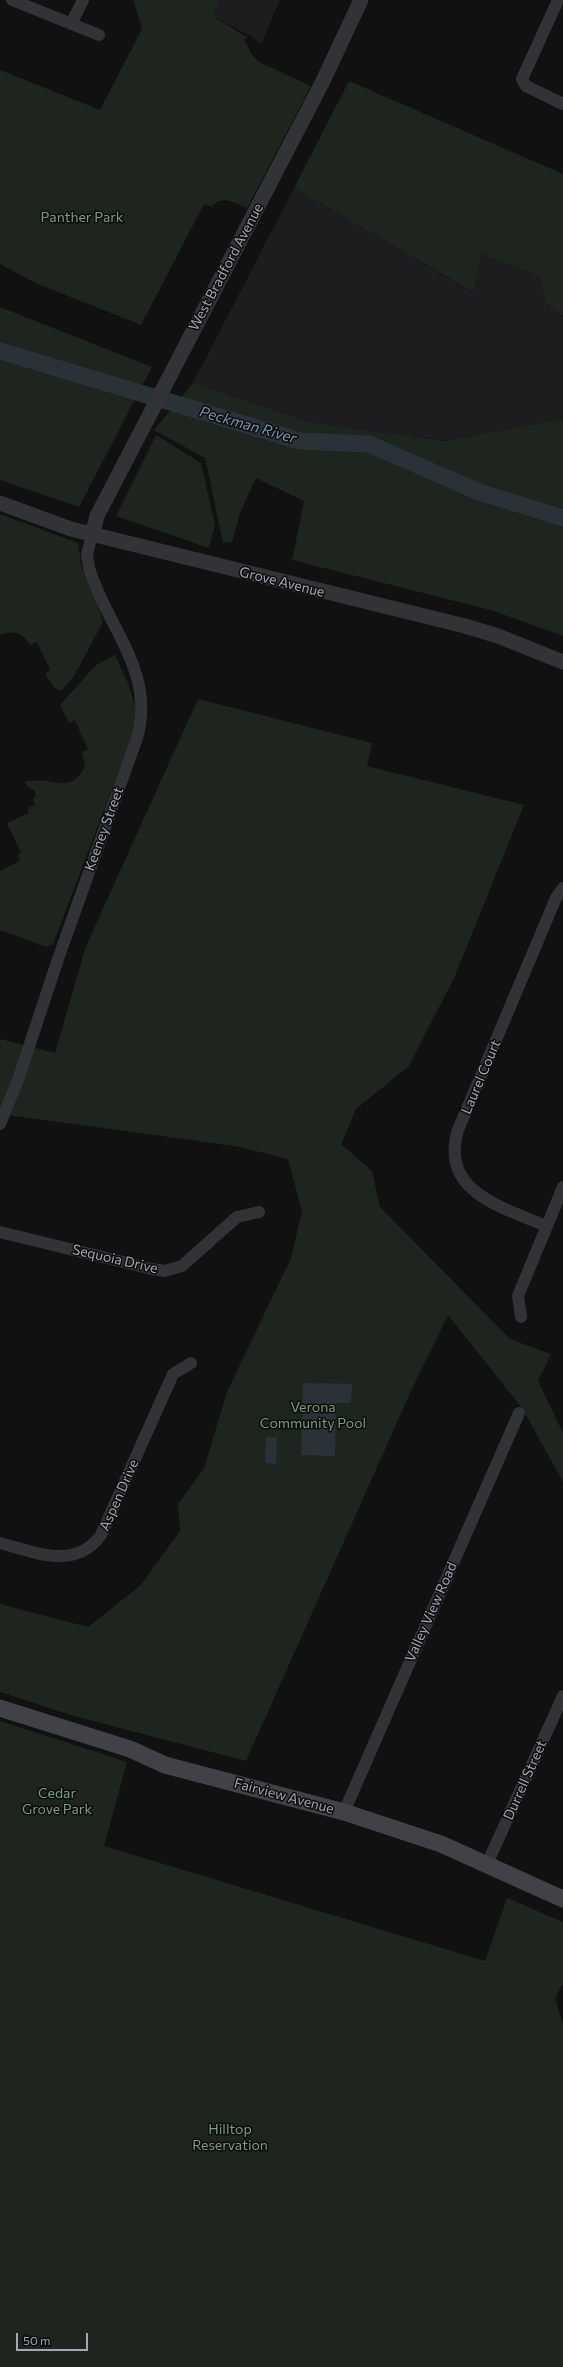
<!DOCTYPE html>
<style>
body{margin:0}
#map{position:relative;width:563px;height:2367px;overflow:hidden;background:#111112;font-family:Commissioner,sans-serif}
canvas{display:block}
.scale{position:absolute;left:16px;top:2333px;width:72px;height:18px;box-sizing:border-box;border:2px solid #a2a7b3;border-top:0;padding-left:5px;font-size:12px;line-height:14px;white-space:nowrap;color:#a2a7b3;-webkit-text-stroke:3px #0c0c0d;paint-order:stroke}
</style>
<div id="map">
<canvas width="563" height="2367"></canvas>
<div class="scale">50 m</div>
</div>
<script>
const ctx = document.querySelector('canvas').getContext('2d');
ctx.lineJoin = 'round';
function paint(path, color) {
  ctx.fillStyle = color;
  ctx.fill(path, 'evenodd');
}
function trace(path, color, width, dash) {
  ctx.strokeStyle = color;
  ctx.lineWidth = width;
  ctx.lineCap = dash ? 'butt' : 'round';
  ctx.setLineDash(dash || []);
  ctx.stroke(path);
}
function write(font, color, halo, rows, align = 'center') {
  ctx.font = font + ' Commissioner,sans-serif';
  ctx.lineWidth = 3;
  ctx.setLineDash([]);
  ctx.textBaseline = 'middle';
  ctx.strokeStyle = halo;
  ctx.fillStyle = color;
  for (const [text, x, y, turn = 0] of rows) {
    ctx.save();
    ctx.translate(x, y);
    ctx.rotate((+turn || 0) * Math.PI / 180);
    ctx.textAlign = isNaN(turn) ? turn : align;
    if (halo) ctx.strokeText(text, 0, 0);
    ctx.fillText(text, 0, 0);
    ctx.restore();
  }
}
const built = new Path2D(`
 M220 0H280L261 44 252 37 213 16Z
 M294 188 472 292 481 254 539 276 546 303 563 316V419L445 441 309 422 193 383Z`);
const green = new Path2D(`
 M133 0H220L213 16 248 38 244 39 252 55 259 62 311 86 247 208C234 203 222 194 212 207L204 204 141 325 38 284 0 264V70L100 110 142 29Z
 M349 81 563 174V316L546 303 539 276 481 254 473 292 294 188Z
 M0 307 152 367 79 507 0 480Z
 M193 383 309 422 445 441 563 419V636L491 610 292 560 304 501 256 478 240 513 232 542 223 543 205 458 154 430Z
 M156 435 201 463 215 525 209 548 116 516Z
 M0 514 78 543 82 569 98 604 103 622 74 676 62 690 55 689 45 674 50 670 37 642 30 645C21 632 16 630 0 635Z
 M115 655 128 683 136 709 134 731 53 944 46 947 0 930V871L20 861 17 855 21 853 7 823 29 813 28 808 35 805 33 800 36 795 34 790 28 787 25 782C49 774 70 798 85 766L82 752 88 749 75 720 69 723 60 705 96 665Z
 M198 699 372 743 367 766 524 805 454 978 409 1066 356 1109 341 1144 372 1171 380 1207 510 1339 551 1354 538 1381 563 1433V1482L522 1408 448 1315 411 1391 246 1761 74 1716 0 1692V1604L88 1627 141 1585 180 1531 178 1504 204 1468 227 1392 291 1258 302 1211 288 1159 235 1146 0 1114V1034V1039L55 1053 86 946Z
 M0 1721 127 1762 104 1846 485 1961 507 1898 563 1922V1983L555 1998 563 2024V2367H0Z`);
const water = new Path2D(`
 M303 1383 352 1384 351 1403H336L335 1456 301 1455Z
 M266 1437H277L276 1464 265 1463Z`);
const river = new Path2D(`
 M0 351 300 441 369 444 479 492 563 518`);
const minor = new Path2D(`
 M12 0 99 35
 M558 0 522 79 526 86 563 104
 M71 24 83 0
 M0 1124 19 1077 58 959 137 738C156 671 107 628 89 568L87 554 92 535
 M546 1226C503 1207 439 1192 458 1130L556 898 563 888
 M0 1232 152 1269 164 1271 182 1266 237 1217 259 1212
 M521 1317 518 1296 563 1187
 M0 1543C35 1552 75 1571 101 1535L173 1374 191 1363
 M344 1812 519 1413
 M487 1864 563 1696`);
const tertiary = new Path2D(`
 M0 503 71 529 465 626 498 636 563 662
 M92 535 97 516 322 83 361 0`);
const secondary = new Path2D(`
 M0 1708 130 1749 165 1765 344 1812 441 1844 563 1899`);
const parkNames = [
 ["Panther Park",82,217],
 ["Verona",313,1407],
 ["Community Pool",313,1423],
 ["Cedar",57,1793],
 ["Grove Park",57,1809],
 ["Hilltop",230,2129],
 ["Reservation",230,2145]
];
const streetNames = [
 ["West Bradford Avenue",226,267,-62],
 ["Grove Avenue",282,582,14],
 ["Keeney Street",104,829,-70],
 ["Laurel Court",481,1077,-67],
 ["Sequoia Drive",115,1259,13],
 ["Aspen Drive",119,1495,-66],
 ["Valley View Road",431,1612,-66],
 ["Durrell Street",525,1780,-66],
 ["Fairview Avenue",284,1796,15]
];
const waterNames = [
 ["Peckman River",248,425,16]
];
paint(built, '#1d1d1f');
paint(green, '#1d251e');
paint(water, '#293238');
trace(river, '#293238', 17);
trace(minor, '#323337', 12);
trace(tertiary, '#323337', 15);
trace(secondary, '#404247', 17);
write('14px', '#799f7b', '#0c0c0d', parkNames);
write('14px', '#a2a7b3', '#0c0c0d', streetNames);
write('italic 15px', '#7896af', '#0c0c0d', waterNames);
</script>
